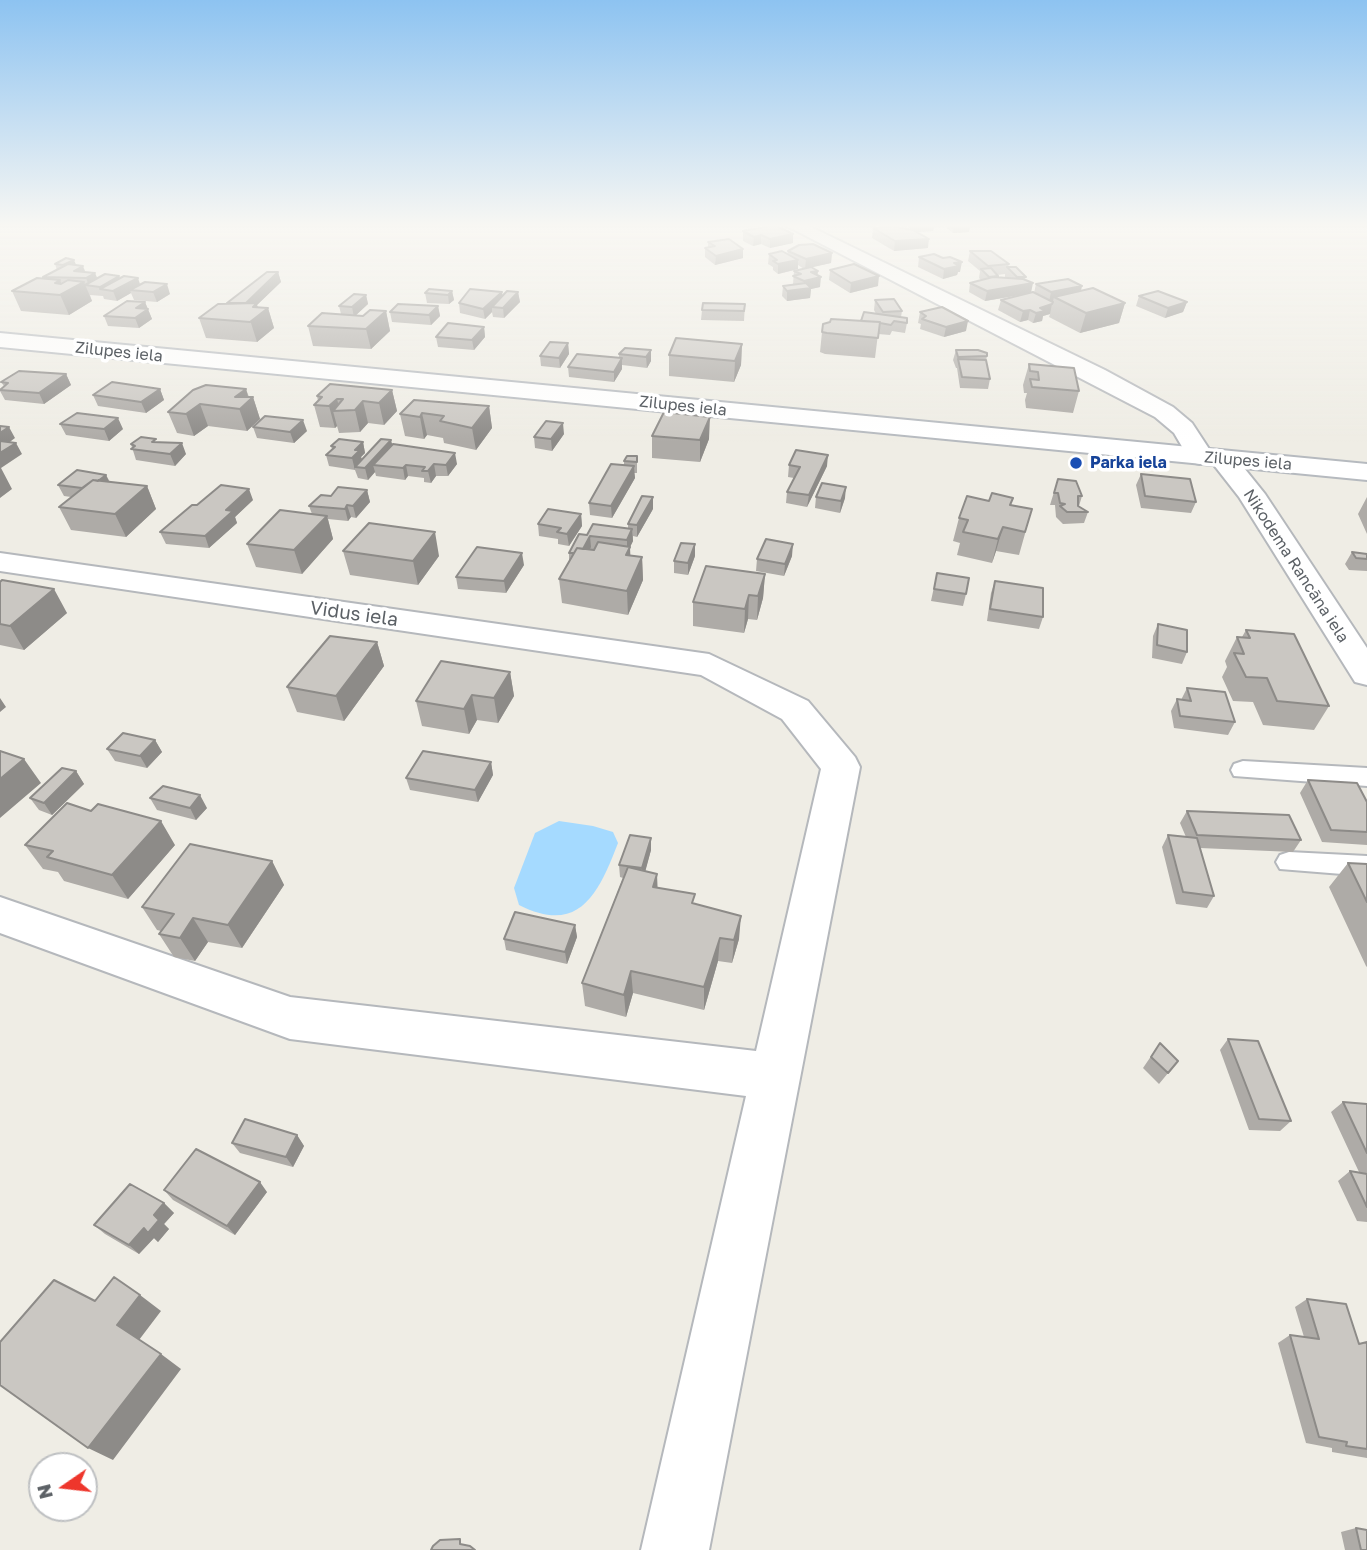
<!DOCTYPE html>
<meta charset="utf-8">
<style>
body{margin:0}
#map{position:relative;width:1367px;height:1550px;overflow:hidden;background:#efede5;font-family:"Golos Text",sans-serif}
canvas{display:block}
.north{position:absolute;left:28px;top:1452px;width:70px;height:70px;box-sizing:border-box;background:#fff;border:2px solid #bec0c2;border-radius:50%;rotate:256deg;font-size:19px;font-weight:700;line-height:28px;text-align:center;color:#5c6166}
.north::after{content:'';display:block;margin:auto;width:24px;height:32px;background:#ee362c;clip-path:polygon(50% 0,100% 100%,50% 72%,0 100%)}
</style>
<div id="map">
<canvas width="1367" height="1550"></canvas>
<div class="north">N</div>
</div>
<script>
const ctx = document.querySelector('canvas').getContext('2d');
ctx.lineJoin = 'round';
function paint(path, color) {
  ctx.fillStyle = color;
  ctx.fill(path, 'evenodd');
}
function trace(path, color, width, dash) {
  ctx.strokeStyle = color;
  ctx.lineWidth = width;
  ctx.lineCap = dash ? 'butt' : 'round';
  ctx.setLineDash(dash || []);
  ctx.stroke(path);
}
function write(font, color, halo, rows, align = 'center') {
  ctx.font = font + ' "Golos Text",sans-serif';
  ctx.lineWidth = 7;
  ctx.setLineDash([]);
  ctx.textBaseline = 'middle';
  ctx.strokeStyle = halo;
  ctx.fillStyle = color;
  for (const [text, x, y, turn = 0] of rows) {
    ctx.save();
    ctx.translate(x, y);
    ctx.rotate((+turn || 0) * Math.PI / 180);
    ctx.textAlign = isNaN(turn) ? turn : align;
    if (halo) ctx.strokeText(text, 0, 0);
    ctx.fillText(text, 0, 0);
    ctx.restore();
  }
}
const water = new Path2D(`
 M559 821 593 826 613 832 618 843C599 892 580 936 519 905L514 888 535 833Z`);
const service = new Path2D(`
 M1243 761 1367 768V786L1234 776 1231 770 1234 764Z
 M1289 852 1367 856V876L1280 869 1276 862 1280 855Z`);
const minor = new Path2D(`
 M785 225H807L1105 370 1173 407 1192 423 1213 455 1223 451 1232 453 1265 494 1367 648V685L1355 682 1239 497 1210 460 1200 464 1191 462 1174 433 1155 417Z
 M0 553 709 654 808 701 855 757 860 767 709 1550H641L746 1096 290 1039 0 933V897L290 997 756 1051 821 769 782 719 701 675 0 571Z`);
const secondary = new Path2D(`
 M0 333 1367 464V480L0 347Z`);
const wall = new Path2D(`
 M775 225 793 243 770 248 761 244 753 246 743 241V231Z
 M907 225H934L933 231 918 232 928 248 894 251 872 238 873 228 910 229 907 226Z
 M943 225H970L969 232 953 233Z
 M708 242 743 249V258L715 265 705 257V248L708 247Z
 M788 251 832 253 831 263 811 267 818 271 817 275 820 287 811 289 810 298 787 301 782 296 783 286 793 284 794 271 804 269 798 265V269L778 274 773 270V267L768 264 769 254H787Z
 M970 251 1009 264 1008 267 1026 277 1025 279 1031 293H1034L1036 284 1082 286 1081 291 1125 303 1119 323 1080 333 1049 317 1050 314 1043 316 1042 321 1033 323 1028 320 1020 322 998 310 1001 300 1027 294 985 301 969 292 970 283 981 280 979 278 980 271 968 261ZM1005 274V277L1006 278H998L997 275Z
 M919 257 960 272H958L957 275 943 279 918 267Z
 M55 264 76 265 86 272 95 273 97 279 119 276 120 279 170 294 157 302 134 300 131 293 117 301 104 299 103 296 90 295 92 301 69 315 21 311 12 291 44 278 43 277 57 270Z
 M830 270 878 286 850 293 829 280Z
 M278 272 281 282 257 305 258 307 268 308 274 328 257 342 206 338 199 318 227 304Z
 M452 291 454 300 449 304 427 303 425 293Z
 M518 292 520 302 504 318 493 317 492 312 485 319 460 313 459 303Z
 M366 295 368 304 356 315 363 316 386 311 390 331 371 349 313 346 308 326 341 314 339 306Z
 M1139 296 1187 302 1183 312 1165 318 1136 306Z
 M875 300 902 311 901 317 907 323 905 333 892 331 890 335 878 334 875 358 825 354 820 352 822 332 861 321 876 314 874 310Z
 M145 302 152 319 139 328 108 326 104 316Z
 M745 304 744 321 701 320 702 310Z
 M438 306 440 316 431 325 392 322 390 312Z
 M920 312 966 331 944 337 920 329 921 324 918 323Z
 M484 327 485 337 474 350 438 347 436 337Z
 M568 343 569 354 560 368 541 366 540 356Z
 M742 344 741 365 734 382 669 376V355Z
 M651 350V361L647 368 622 365V369L614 382 569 377 568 367 619 358V354Z
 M956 350 987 356 986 361 990 379 988 389 960 388 957 368H956L953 360Z
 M1029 364 1079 391 1073 413 1026 408 1025 400 1027 393H1024L1023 385Z
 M66 374 71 385 44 404 5 400 0 391V389L4 386 1 382Z
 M160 389 164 400 146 413 98 406 93 395Z
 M246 389 249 397H253L260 419 247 431 208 426 194 436 177 433 168 412Z
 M392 390 397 411 384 425 368 423 360 432 339 433 337 426 335 428 320 427 314 405 318 401 317 396Z
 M489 406 492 428 476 450 444 443 443 438 427 435 424 439 405 436 400 414Z
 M60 424 123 429 109 441 66 435Z
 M253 427 307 431 294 443 257 438Z
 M564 434 552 451 535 448 534 437Z
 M652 436 709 439 700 462 652 458Z
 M158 442 186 454 175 466 136 460 131 444Z
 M363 442 365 453 361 457 362 459 392 445 457 464 448 476H436L431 483 424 482V478L408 476 405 480 376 476 375 472 368 480 358 478 355 470 329 466 326 455 332 449 331 446Z
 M637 456V473H634L635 478 612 518 590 515 589 503 624 465V461Z
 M789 465 827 466 807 507 786 503 787 492 794 478 788 477Z
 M1141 474 1196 502 1191 513 1141 508 1136 485Z
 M106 475 110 482 147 486 156 509 126 537 71 530 59 507 71 497 64 496 58 485Z
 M1058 479 1082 496 1079 506 1088 512 1084 523 1063 524 1056 517 1055 505H1050Z
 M367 490 370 502 356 518 351 517 348 521 328 519 333 539 302 574 256 567 247 544 312 514 309 506 331 496Z
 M816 497 845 498 840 513 815 508Z
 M1367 497V534L1358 514Z
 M253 500 235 517 237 523 209 548 166 544 160 532 197 505Z
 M1011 505 1032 509 1019 555 996 551 992 563 957 555 960 543 953 541 959 518Z
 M653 509 637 537 633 536V541L630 547V555L642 557 643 580 628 615 562 603 559 579 569 561V553L587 535 628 529V524Z
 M581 514 582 526 569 546 558 544V539L539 536 538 524Z
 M343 551 439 556 418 585 350 575Z
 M1352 552 1367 554V571L1349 570 1345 564Z
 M695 556 688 575 674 573V561Z
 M792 556 784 576 756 571 757 559Z
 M524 565 506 593 458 589 456 577Z
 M937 573 966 594 963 606 931 601Z
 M765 574 763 598 757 620 748 619 744 633 693 626V602Z
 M995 581 1043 617 1039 629 987 621 991 593Z
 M0 582 67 613 24 650 0 645Z
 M1158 624 1187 652 1182 664 1152 658 1153 636Z
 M1246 630 1329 706 1314 730 1263 725 1253 702 1233 701 1222 677 1227 667 1225 661 1237 637H1242Z
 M377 642 384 666 344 721 297 712 287 687Z
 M510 672 514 696 498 723 477 720 469 734 422 726 416 701Z
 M1187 688 1235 722 1228 735 1174 728 1171 711 1177 699 1181 700Z
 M155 740 162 752 147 768 115 761 107 749Z
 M491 762 493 775 478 802 410 790 406 778Z
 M76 771 84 784 52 815 39 810 30 798Z
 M1308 780 1367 802V845L1322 842 1300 793Z
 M150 798 207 808 196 820 157 810Z
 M1187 811 1301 840 1293 852 1200 848 1214 896 1207 908 1176 904 1162 847 1168 835 1186 837 1180 823Z
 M651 838V850L645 871 657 887 695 904 739 939 732 963 718 961 704 1010 633 993 626 1017 585 1006 582 983 623 878 620 877 619 865Z
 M25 845H175L128 899 64 881 58 872 43 869Z
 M272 861 284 885 242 948 208 942 195 961 174 957 159 934 161 931 157 930 142 907Z
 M1348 863 1367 864V967L1366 966 1329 887Z
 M575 925 577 937 567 964 506 950 504 939Z
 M1228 1039 1291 1121 1280 1131 1249 1130 1220 1050Z
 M1160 1043 1178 1061 1159 1084 1143 1068Z
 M1343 1102 1367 1104V1222L1357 1221 1338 1181 1350 1171 1359 1172 1331 1112Z
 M297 1135 304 1146 293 1167 240 1153 232 1143Z
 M164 1190 267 1192 235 1235 173 1200Z
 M164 1203 174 1213 164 1224 169 1229 158 1242 154 1238 139 1254 105 1234 94 1225Z
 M1307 1299 1359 1344 1367 1342V1458L1332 1452V1448L1306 1443 1278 1343 1290 1335 1304 1337 1295 1307Z
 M1356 1528 1367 1550H1345L1341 1532Z`);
const shadedWall = new Path2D(`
 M915 225H934L933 231 914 232Z
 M955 225H970L969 232 953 233Z
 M793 234V243L770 248V239Z
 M761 235V244L753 246 754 237Z
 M929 239 928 248 894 251 895 241Z
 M743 249V258L715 265 716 256Z
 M832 253 831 263 805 269 806 259Z
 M74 260 78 269 67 275 63 265Z
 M798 260V269L778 274V264Z
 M962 262 960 272H958L957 275 943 279 944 269 954 263Z
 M83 266 87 276 74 271Z
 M818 271 817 278 821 277 820 287 811 289 810 298 787 301V291L804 289V281L811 272Z
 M278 272 281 282 257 305 260 314 268 308 274 328 257 342 245 304Z
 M95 273 99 282 89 286 86 278Z
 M119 276 122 286 101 290 100 287Z
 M879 276 878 286 850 293 851 283Z
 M138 278 141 287 130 290 131 293 117 301 113 291Z
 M60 280 65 292 84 282 92 301 69 315 55 283Z
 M1033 283 1031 293 985 301 987 291Z
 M167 284 170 294 157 302 153 292Z
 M1082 286 1079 296 1054 297 1053 301 1049 302 1051 292Z
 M452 291 454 300 449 304 448 295Z
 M502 292 504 302 492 307V312L485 319 483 309Z
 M518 292 520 302 504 318 503 308Z
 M366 295 368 304 354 317 352 307Z
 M145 302 152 319 139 328 135 318 136 308Z
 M1187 302 1183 312 1165 318 1168 308Z
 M1125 303 1119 323 1080 333 1086 313Z
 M1052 304 1050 314 1043 316 1042 321 1033 323 1036 313 1040 308Z
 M438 306 440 316 431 325 429 315Z
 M1030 310 1028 320 1020 322 1023 311Z
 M386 311 390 331 371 349 366 329Z
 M968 321 966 331 944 337 946 327Z
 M484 327 485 337 474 350 472 340Z
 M568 343 569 354 560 368 559 358Z
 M742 344 741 365 734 382 735 361Z
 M651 350V361L647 368 646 357Z
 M622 358V369L614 382V372Z
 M66 374 71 385 44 404 39 393Z
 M160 389 164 400 146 413 141 402Z
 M246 389 249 400 253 397 260 419 247 431 235 397Z
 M392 390 397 411 384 425 379 403Z
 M337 399 340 410 333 411 337 426 335 428 329 406Z
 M363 401 368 423 360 432 355 410Z
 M200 404 208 426 194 436 186 414Z
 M489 406 492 428 476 450 472 428Z
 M422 413 427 435 424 439 420 417Z
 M710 417 709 439 700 462V440Z
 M118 418 123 429 109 441 104 429Z
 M303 420 307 431 294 443 290 432Z
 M563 423 564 434 552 451 551 439Z
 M9 427 15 438 3 447 0 442V433Z
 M391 440 394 451 373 465 375 472 368 480 365 468Z
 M363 442 365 453 361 457 363 462 355 467V470L352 458 355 450Z
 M16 443 22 454 1 468 12 489 0 498V453Z
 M182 443 186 454 175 466 170 454Z
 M455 453 457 464 448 476 446 465Z
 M828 455 827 466 807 507 809 495Z
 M434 464 436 476 431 483 428 471Z
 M406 465 408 476 405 480 403 468Z
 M634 466 635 478 612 518 611 506Z
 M106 475 111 486 88 489Z
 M147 486 156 509 126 537 115 514Z
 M846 487 845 498 840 513 841 501Z
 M249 489 253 500 235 517 237 523 209 548 205 536 226 510Z
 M367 490 370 502 356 518 353 506Z
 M653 497V509L637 537V525Z
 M347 505 351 517 348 521 345 509Z
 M581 514 582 526 569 546 567 534Z
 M327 516 333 539 302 574 294 550Z
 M1003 527 996 551 992 563 998 539Z
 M632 529 633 541 630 547 631 570 626 555 627 552V540Z
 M435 532 439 556 418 585 413 561Z
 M590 536 591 547 582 565 581 554Z
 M695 544V556L688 575V563Z
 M793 544 792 556 784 576 785 564Z
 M522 553 524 565 506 593 504 581Z
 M642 557 643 580 628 615 627 591Z
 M765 574 763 598 757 620 758 596Z
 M54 589 67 613 24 650 10 626Z
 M749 595 748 619 744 633 745 609Z
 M377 642 384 666 344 721 336 696Z
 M510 672 514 696 498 723 494 698Z
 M472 695 477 720 469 734 464 709Z
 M0 698 6 707 0 712Z
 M155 740 162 752 147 768 140 756Z
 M24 759 41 783 0 818V779Z
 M491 762 493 775 478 802 475 790Z
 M76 771 84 784 52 815 44 803Z
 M200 795 207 808 196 820 190 808Z
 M161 821 175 845 128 899 112 875Z
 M651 838V850L643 880 642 868Z
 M272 861 284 885 242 948 228 925Z
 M657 874 658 898 653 887Z
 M741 916 739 939 732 963 734 940Z
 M193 918 208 942 195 961 180 938Z
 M575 925 577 937 567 964 565 952Z
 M720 938 718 961 704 1010V987Z
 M631 971 633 993 626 1017 624 995Z
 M297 1135 304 1146 293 1167 286 1157Z
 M260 1182 267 1192 235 1235 227 1226Z
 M164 1203 174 1213 164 1224 169 1229 158 1242 154 1238 139 1254 129 1245Z
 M140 1295 161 1311 139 1340 117 1325Z
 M161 1354 181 1369 113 1460 88 1448Z`);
const building = new Path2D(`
 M775 225 793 234 770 239 761 235 754 237 743 231Z
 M892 226 913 230 929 239 895 241 873 228Z
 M729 239 743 249 716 256 705 248 715 246 708 242Z
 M813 244 832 253 806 259 788 251 799 245Z
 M782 251 798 260 778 264 773 261 777 260 769 254Z
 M970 251H991L1009 264 988 266Z
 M934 254 943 258 950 257 962 262 954 263 959 266 944 269 919 257Z
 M66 258 74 260 63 265 55 264Z
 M68 264 83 266 74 271 95 273 86 278 43 277Z
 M854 264 879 276 851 283 830 270Z
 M811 267 818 271 811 272 821 277 804 281 793 276 801 274 794 271Z
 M1007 267H1016L1026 277H1017Z
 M991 268 998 276 989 277 981 269Z
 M267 272H278L246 303H227Z
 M105 274 119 276 100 287 85 285Z
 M124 276 138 278 113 291 100 289Z
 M993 277 1023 279 1033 283 987 291 970 283Z
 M37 278 60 280 55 283 61 284 68 280 84 282 60 295 12 291Z
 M1068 279 1082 286 1051 292 1036 284Z
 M145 282 167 284 153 292 130 290Z
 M806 283 811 288 787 291 783 286Z
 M1093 288 1125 303 1086 313 1054 297Z
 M429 289 452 291 448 295 425 293Z
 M470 289 502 292 483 309 459 303Z
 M507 291 518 292 503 308 492 307Z
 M1158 291 1187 302 1168 308 1139 296Z
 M1033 292 1053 302 1052 304 1040 308 1045 311 1036 313 1030 310 1023 311 1001 300Z
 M354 294 366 295 352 307 339 306Z
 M894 299 902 311 883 312 875 300Z
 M127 301 145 302 136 308 148 309 135 318 104 316Z
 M257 303 253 307 268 308 250 322 199 318 218 304Z
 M703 303 745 304 744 311 702 310Z
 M398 304 438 306 429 315 390 312Z
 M942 307 968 321 946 327 922 319 926 316 920 312Z
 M370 310 386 311 366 329 308 326 322 313 363 316Z
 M864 312 907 318V323L894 321 891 325 880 323V322L861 321Z
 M831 319 880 322 878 338 827 333 822 332 823 324 830 322Z
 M448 323 484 327 472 340 436 337Z
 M676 338 742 344 735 361 669 355Z
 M550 342 568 343 559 358 540 356Z
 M625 348 651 350 646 357 619 354Z
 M956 350H978L987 353V356L958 357Z
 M577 354 622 358 614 372 568 367Z
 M958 359 986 360 990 379 962 377Z
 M1029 364 1074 368 1079 391 1032 387 1030 379 1039 380 1038 372 1030 371Z
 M19 371 66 374 39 393 0 390 8 383 1 382Z
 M112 382 160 389 141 402 93 395Z
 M330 384 392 390 379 403 363 401 355 410 333 411 343 399H337L329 406 314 405 322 397 317 396Z
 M206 385 246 389 235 397H253L240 409 200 404 186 414 168 412 193 390Z
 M414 400 489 406 472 428 440 421 444 416 422 413 420 417 400 414Z
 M664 412 710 417 700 440 652 436Z
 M77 413 118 418 104 429 60 424Z
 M265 416 303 420 290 432 253 427Z
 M546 421 563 423 551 439 534 437Z
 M0 426 9 427 0 433Z
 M141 437 156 439 152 442 182 443 170 454 131 449 135 446 131 444Z
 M339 439 363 442 355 450H360L352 458 326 455 335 447 331 446Z
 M381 439 391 440 365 468 355 467Z
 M0 441 16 443 0 453Z
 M393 444 455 453 446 465 434 464 428 471H422L425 467 406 465 403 468 373 465Z
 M796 450 828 455 809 495 787 492 800 467 789 465Z
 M627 456H637V462L624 461Z
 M611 464 634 466 611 506 589 503Z
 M77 470 106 475 98 481 93 480 82 488 58 485Z
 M1141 474 1190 479 1196 502 1145 496Z
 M1058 479 1076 481 1082 496H1078V506L1088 512H1067L1060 506 1065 504 1060 503 1058 493H1054Z
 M93 480 147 486 115 514 59 507Z
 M822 483 846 487 841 501 816 497Z
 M221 485 249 489 226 510 233 511 205 536 160 532 192 505H197Z
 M338 487 367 490 353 506 347 505 345 509 309 506 321 495 331 496Z
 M992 493 1013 498 1010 505 1032 509 1025 532 1003 527 998 539 963 532 968 520 959 518 967 496 989 501Z
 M642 496 653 497 637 525 628 524Z
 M548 509 581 514 567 534 557 532 561 528 538 524Z
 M280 510 327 516 294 550 247 544Z
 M369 523 435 532 413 561 343 551Z
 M593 524 632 529 627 540 590 536 583 549 577 548 574 553H569L579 534 587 535Z
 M766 539 793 544 785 564 757 559Z
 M598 542 630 547 626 555 642 557 627 591 559 579 577 548 594 550Z
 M681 543 695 544 688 563 674 561Z
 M477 547 522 553 504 581 456 577Z
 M1352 552 1367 554V559L1356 558Z
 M706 566 765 574 758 596 749 595 745 609 693 602Z
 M937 573 969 578 966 594 934 589Z
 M2 580 54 589 10 626 0 624V582Z
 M995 581 1043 588V617L990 609Z
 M1158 624 1187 630V652L1157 645Z
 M1246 630 1294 634 1329 706 1277 701 1267 678 1246 677 1234 653 1244 654 1237 637 1250 638Z
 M330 636 377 642 336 696 287 687Z
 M441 661 510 672 494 698 472 695 464 709 416 701Z
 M1187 688 1225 692 1235 722 1180 716 1177 699 1191 701Z
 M123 733 155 740 140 756 107 749Z
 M0 751 24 759 0 779Z
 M423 751 491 762 475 790 406 778Z
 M62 768 76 771 44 803 30 798Z
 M1308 780 1357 783 1367 802V832L1331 830Z
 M163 786 200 795 190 808 150 798Z
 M67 803 91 811 98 804 161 821 112 875 47 857 53 851 25 845Z
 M1187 811 1289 815 1301 840 1197 835Z
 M630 835 651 838 642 868 619 865Z
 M1168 835 1197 838 1214 896 1183 892Z
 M190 844 272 861 228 925 193 918 180 938 159 934 174 914 142 907Z
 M1348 863 1367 864V902Z
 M628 867 657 874 653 887 695 894 692 903 741 916 734 940 720 938 704 987 631 971 624 995 582 983Z
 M515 912 575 925 565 952 504 939Z
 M1228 1039 1258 1041 1291 1121 1259 1119Z
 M1160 1043 1178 1061 1168 1073 1151 1057Z
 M1343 1102 1367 1104V1153Z
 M245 1119 297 1135 286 1157 232 1143Z
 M196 1149 260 1182 227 1226 164 1190Z
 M1350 1171 1367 1174V1207Z
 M130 1184 164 1203 154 1215 159 1220 148 1233 144 1228 129 1245 94 1225Z
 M114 1277 140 1295 117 1325 161 1354 88 1448 0 1385V1342L54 1280 95 1301Z
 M1307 1299 1346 1304 1359 1344 1367 1342V1449L1346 1446 1347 1442 1319 1437 1290 1335 1319 1339Z
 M1356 1528 1367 1530V1550H1361Z
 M460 1539V1544L470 1546 475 1550H431L433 1546 440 1540Z`);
const markers = [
 [1076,463,7,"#1a4fb4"]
];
const farStreetnames = [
 ["Zilupes iela",119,352,6],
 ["Zilupes iela",683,406,6],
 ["Zilupes iela",1248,461,5],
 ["Nikodema Rancāna iela",1296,566,57]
];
const farTransitnames = [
 ["Parka iela",1090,463]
];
const streetNames = [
 ["Vidus iela",354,614,8]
];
paint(water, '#a5daff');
trace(service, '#b5b8bc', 4);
trace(minor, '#b5b8bc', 4);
trace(secondary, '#b6babf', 4);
paint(service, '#fff');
paint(minor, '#fff');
paint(secondary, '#fff');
paint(wall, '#aeaba7');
paint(shadedWall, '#8d8b88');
paint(building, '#cac7c2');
trace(building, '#8d8b88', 2);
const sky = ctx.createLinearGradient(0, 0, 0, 442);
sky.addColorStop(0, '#8dc3f1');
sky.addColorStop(0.51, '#f8f7f3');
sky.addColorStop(1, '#f8f7f300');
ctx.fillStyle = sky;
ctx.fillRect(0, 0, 1367, 442);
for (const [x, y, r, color] of markers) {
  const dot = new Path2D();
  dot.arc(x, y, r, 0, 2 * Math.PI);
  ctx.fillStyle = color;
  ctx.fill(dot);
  trace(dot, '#fff', 2.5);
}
write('16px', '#5c6166', '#fff', farStreetnames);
write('bold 16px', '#164399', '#fff', farTransitnames, 'left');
write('19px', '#5c6166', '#fff', streetNames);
</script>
